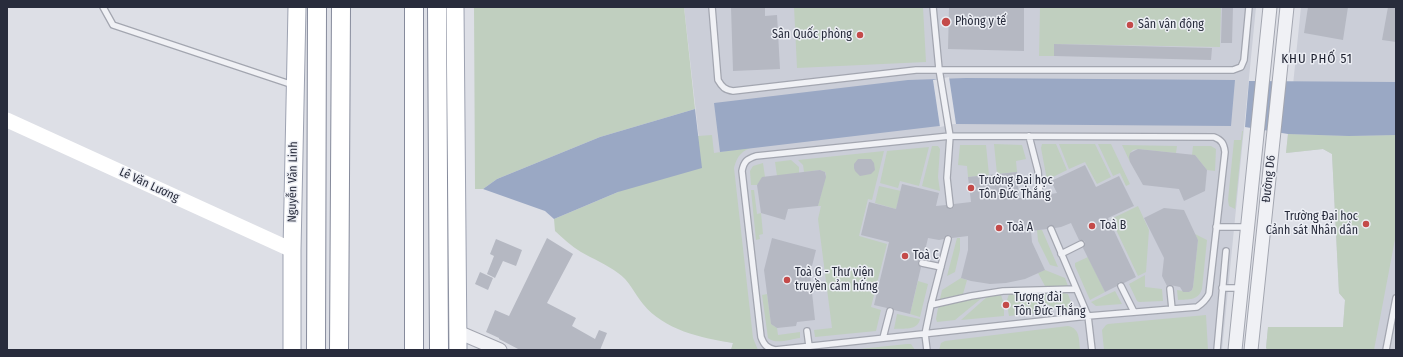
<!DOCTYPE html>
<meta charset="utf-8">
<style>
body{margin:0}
#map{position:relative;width:1403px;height:357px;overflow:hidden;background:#dddfe6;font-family:"Fira Sans Condensed",sans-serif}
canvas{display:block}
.frame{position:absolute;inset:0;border:8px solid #282c3c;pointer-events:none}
</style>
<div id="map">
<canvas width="1403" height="357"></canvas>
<div class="frame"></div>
</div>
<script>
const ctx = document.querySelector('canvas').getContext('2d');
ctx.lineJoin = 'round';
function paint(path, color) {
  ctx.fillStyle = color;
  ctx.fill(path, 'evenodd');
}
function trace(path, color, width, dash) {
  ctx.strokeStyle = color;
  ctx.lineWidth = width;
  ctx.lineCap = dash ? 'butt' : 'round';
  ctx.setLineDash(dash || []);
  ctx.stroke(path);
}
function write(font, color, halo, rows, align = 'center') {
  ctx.font = font + ' "Fira Sans Condensed",sans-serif';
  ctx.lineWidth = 3;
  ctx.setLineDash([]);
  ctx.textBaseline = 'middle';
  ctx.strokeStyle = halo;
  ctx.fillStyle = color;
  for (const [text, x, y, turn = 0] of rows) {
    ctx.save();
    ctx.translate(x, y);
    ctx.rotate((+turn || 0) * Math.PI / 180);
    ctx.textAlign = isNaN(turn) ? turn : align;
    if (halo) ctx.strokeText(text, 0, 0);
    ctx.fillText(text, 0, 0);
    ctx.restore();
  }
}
const built = new Path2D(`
 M684 7H1256L1222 350H731L733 343 722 341Z
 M1301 7H1396V350H1268L1266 348 1268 327H1343L1345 300 1339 293 1332 154 1323 149 1286 153Z`);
const green = new Path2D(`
 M474 7H684L695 109 600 137 497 179 483 189H475Z
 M794 7H923L926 62 797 68Z
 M1040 7H1221L1220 47 1054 44V56H1039Z
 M1242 131H1243L1235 209 1229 206 1228 200 1234 140H1241Z
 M1288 134 1349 136 1396 135V234L1374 350H1268L1266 348 1268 327H1343L1345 300 1339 293 1332 154 1323 149 1286 153Z
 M712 135 714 153 754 147C742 150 737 156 734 168L753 338 758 350H731L733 343C701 338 664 330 643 304 634 293 629 280 618 273 606 264 593 259 581 252 571 246 563 238 555 231L554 219 618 192 698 136Z
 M994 144 1022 145 1026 159 1016 161 1017 172 997 174Z
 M1042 144H1056L1067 170 1047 180 1041 148Z
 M1059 144H1095L1111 177 1097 184 1085 162 1069 169Z
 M1098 144H1111L1130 184 1126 186 1120 173 1113 176Z
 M960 145H986L989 175 968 177 967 166 958 165Z
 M1122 145 1177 146 1176 153 1138 149 1133 150 1130 153V162Z
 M932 146H938L940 149 938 177 940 191 922 186Z
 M1193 146H1211L1216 149 1215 171 1207 170 1195 155H1192Z
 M929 147 919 186 900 181 898 188 880 183 887 151Z
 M884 151 872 200 868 199 859 236 887 244 871 307 881 310 876 331 815 337 814 330 832 328 818 219 821 206H818L826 174 825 172 820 170 804 172 803 165 798 160Z
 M791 160 799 167V173L777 176 775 162Z
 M763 163 765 177 762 178 757 185H751L750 171 753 166Z
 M879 186 901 191 896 209 875 203Z
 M751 190H754L757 214 761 213 763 234 759 235 760 239 756 240Z
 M1138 206 1149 230 1146 272 1138 276 1111 219Z
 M1037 230H1042L1058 267 1050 265 1038 241Z
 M1195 234 1207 240 1202 289C1198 301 1188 299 1178 300L1177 290 1189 292 1192 290 1193 287 1198 240Z
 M957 238H960V250L955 272 947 276Z
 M1088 257 1105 292 1090 300 1075 266V263Z
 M1045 270 1065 278 1068 286H1045L1038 273Z
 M1145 275V287L1162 289 1163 301 1139 302 1137 301 1129 284Z
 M961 278 967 280 963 294 940 299 942 290Z
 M918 281 928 284 920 317 910 314Z
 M1115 291 1122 304 1096 306 1091 302Z
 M1063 293 1068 294 1072 305 1068 309 1059 310 1027 294Z
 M767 294 771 324 777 328 778 335 800 332V338C791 339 775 345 768 338L762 295Z
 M1009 294H1020L1052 311 1009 316 1008 310 1011 306 1010 303 1007 300Z
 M1001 295 1003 301 1001 306 1004 310V316L961 320 988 296Z
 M983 297 955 320 937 322 936 319 938 308 941 306Z
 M897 314 920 319C918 331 903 328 894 329Z
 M1206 315 1208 350H1104L1102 330 1106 325 1108 324Z
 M1068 326C1080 328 1079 340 1080 350H939L941 343 945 341Z
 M907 344H911L915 350H850Z`);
const water = new Path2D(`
 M966 78 1235 80 1231 126 956 124 720 152 714 103 908 80Z
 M1249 81 1396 82V135L1349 136 1288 134 1245 127Z
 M695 109 702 168 618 192 554 219 545 211 483 189 497 179 600 137Z`);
const pier = new Path2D(`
 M949 77 956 124 940 127 933 80Z`);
const building = new Path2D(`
 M731 7H765V16L777 15 780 69 733 71Z
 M949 7H1024V51L948 49Z
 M1222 7H1233L1232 43H1221Z
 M1308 7H1348L1343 40 1304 33Z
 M1388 7H1396V42L1382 40Z
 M1054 44 1212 48 1211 60 1054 56Z
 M1138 149 1195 155 1207 170 1205 191 1184 201 1179 189 1143 185 1130 162 1129 157 1130 153Z
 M858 159H871L874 163 875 170 871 174 860 176 855 171 854 168V164Z
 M1085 165 1096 187 1119 176 1134 206 1108 218 1136 277 1124 283 1119 282 1117 286 1105 292 1083 248 1085 242 1083 240H1079L1071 223 1061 227 1055 228 1051 225 1048 226 1047 229 1031 231 1032 242 1045 270 1025 279 1006 283 990 284 971 281 961 278 968 250V236L952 238 951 236 947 235 945 236 944 239 939 240 928 238 923 259H920L918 262V265L921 267 910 314 894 310 891 307 887 308 874 305 889 242 861 235 869 202 896 209 902 184 939 193 936 206 946 205 948 209H951L954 207V204L971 202 968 177 1017 172 1019 198 1036 196 1038 200H1041L1044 198V195L1057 193 1051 181Z
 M820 170 825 172 826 177 818 206 788 209 785 220 761 213 757 185 762 177Z
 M1164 208 1184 210 1198 240 1193 287 1192 290 1189 292H1183L1180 287 1170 285 1167 286 1162 276 1164 258 1144 218Z
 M547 238 573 254 547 303 576 318 572 326 595 339 599 330 607 333 600 350H520L499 339V338L486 332 495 310 509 316Z
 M772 238 816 250 810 274 815 320 797 322 796 326 777 328 771 324 764 270Z
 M496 239 522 250 516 266 503 261 495 278 487 274 494 256 490 254Z
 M480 272 493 278 488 290 475 284Z`);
const service = new Path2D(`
 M103 7 113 25 293 85
 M712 7 718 80C722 87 725 90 733 91L916 70H1233L1241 67 1244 60 1249 7
 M933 7 939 69 950 136 947 178 950 205
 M950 136 1214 137C1222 140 1224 144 1225 152L1209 294C1206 300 1203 303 1197 307L1088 316 775 350C767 348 764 345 761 337L742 171C744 161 747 159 756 156Z
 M1029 136 1038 171 1040 196
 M1216 227H1247
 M1051 229 1088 316 1092 350
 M1061 254 1081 244
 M922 263 941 267
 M1121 286 1134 312
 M1222 288H1241
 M1170 289 1172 309
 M931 305 971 296 1003 291 1076 289
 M807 331 809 346
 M883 338 890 311
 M927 350 925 334 931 305 948 239
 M1217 350 1226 251
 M1386 350 1396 298`);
const tertiary = new Path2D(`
 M458 332 500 350
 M1235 350 1270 7
 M1251 350 1287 7`);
const secondary = new Path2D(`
 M7 120 292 250`);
const primary = new Path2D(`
 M455 7 458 350
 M292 350V250L297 7`);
const trunk = new Path2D(`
 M414 7V350
 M437 7 439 350
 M316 350 317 7
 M339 350 341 7`);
const markers = [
 [946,22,5,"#c44a49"],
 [1130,25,4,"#c44a49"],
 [860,35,4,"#c44a49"],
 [971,188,4,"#c44a49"],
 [1366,224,4,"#c44a49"],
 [1092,226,4,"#c44a49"],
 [999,228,4,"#c44a49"],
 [905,256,4,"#c44a49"],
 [787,280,4,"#c44a49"],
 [1006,305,4,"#c44a49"]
];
const poiNames = [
 ["Phòng y tế",955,22],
 ["Sân vận động",1138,25],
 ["Sân Quốc phòng",852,35,"right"],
 ["Trường Đại học",979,181],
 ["Tôn Đức Thắng",979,195],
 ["Trường Đại học",1358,217,"right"],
 ["Cảnh sát Nhân dân",1358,231,"right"],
 ["Toà B",1100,226],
 ["Toà A",1007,228],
 ["Toà C",913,256],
 ["Toà G - Thư viện",795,273],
 ["truyền cảm hứng",795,287],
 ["Tượng đài",1014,298],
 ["Tôn Đức Thắng",1014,312]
];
const streetNames = [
 ["Đường D6",1269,179,-84],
 ["Nguyễn Văn Linh",293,182,-89],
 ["Lê Văn Lương",149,185,25]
];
const neighbourhoodNames = [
 ["KHU PHỐ 51",1317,59]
];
paint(built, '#cbced8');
paint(green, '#c0cfbf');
paint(water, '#9aa8c4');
paint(pier, '#dddfe6');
paint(building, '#b5b8c2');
trace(service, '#a3a6b0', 8);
trace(tertiary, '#a3a6b0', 15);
trace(primary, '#9da2b1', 19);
trace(trunk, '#868b9c', 20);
trace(service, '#f0f1f5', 5.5);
trace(tertiary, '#f0f1f5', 13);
trace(secondary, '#fff', 15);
trace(primary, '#fff', 17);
trace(trunk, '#fff', 18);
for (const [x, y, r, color] of markers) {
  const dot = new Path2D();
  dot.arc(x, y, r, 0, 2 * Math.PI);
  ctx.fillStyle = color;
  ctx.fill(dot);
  trace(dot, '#eceef4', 1.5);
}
write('12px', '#282c3c', '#eceef4', poiNames, 'left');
write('12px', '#282c3c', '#eceef4', streetNames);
ctx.letterSpacing = '1px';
write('13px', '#1a1d2c', '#eceef4', neighbourhoodNames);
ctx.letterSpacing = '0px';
</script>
